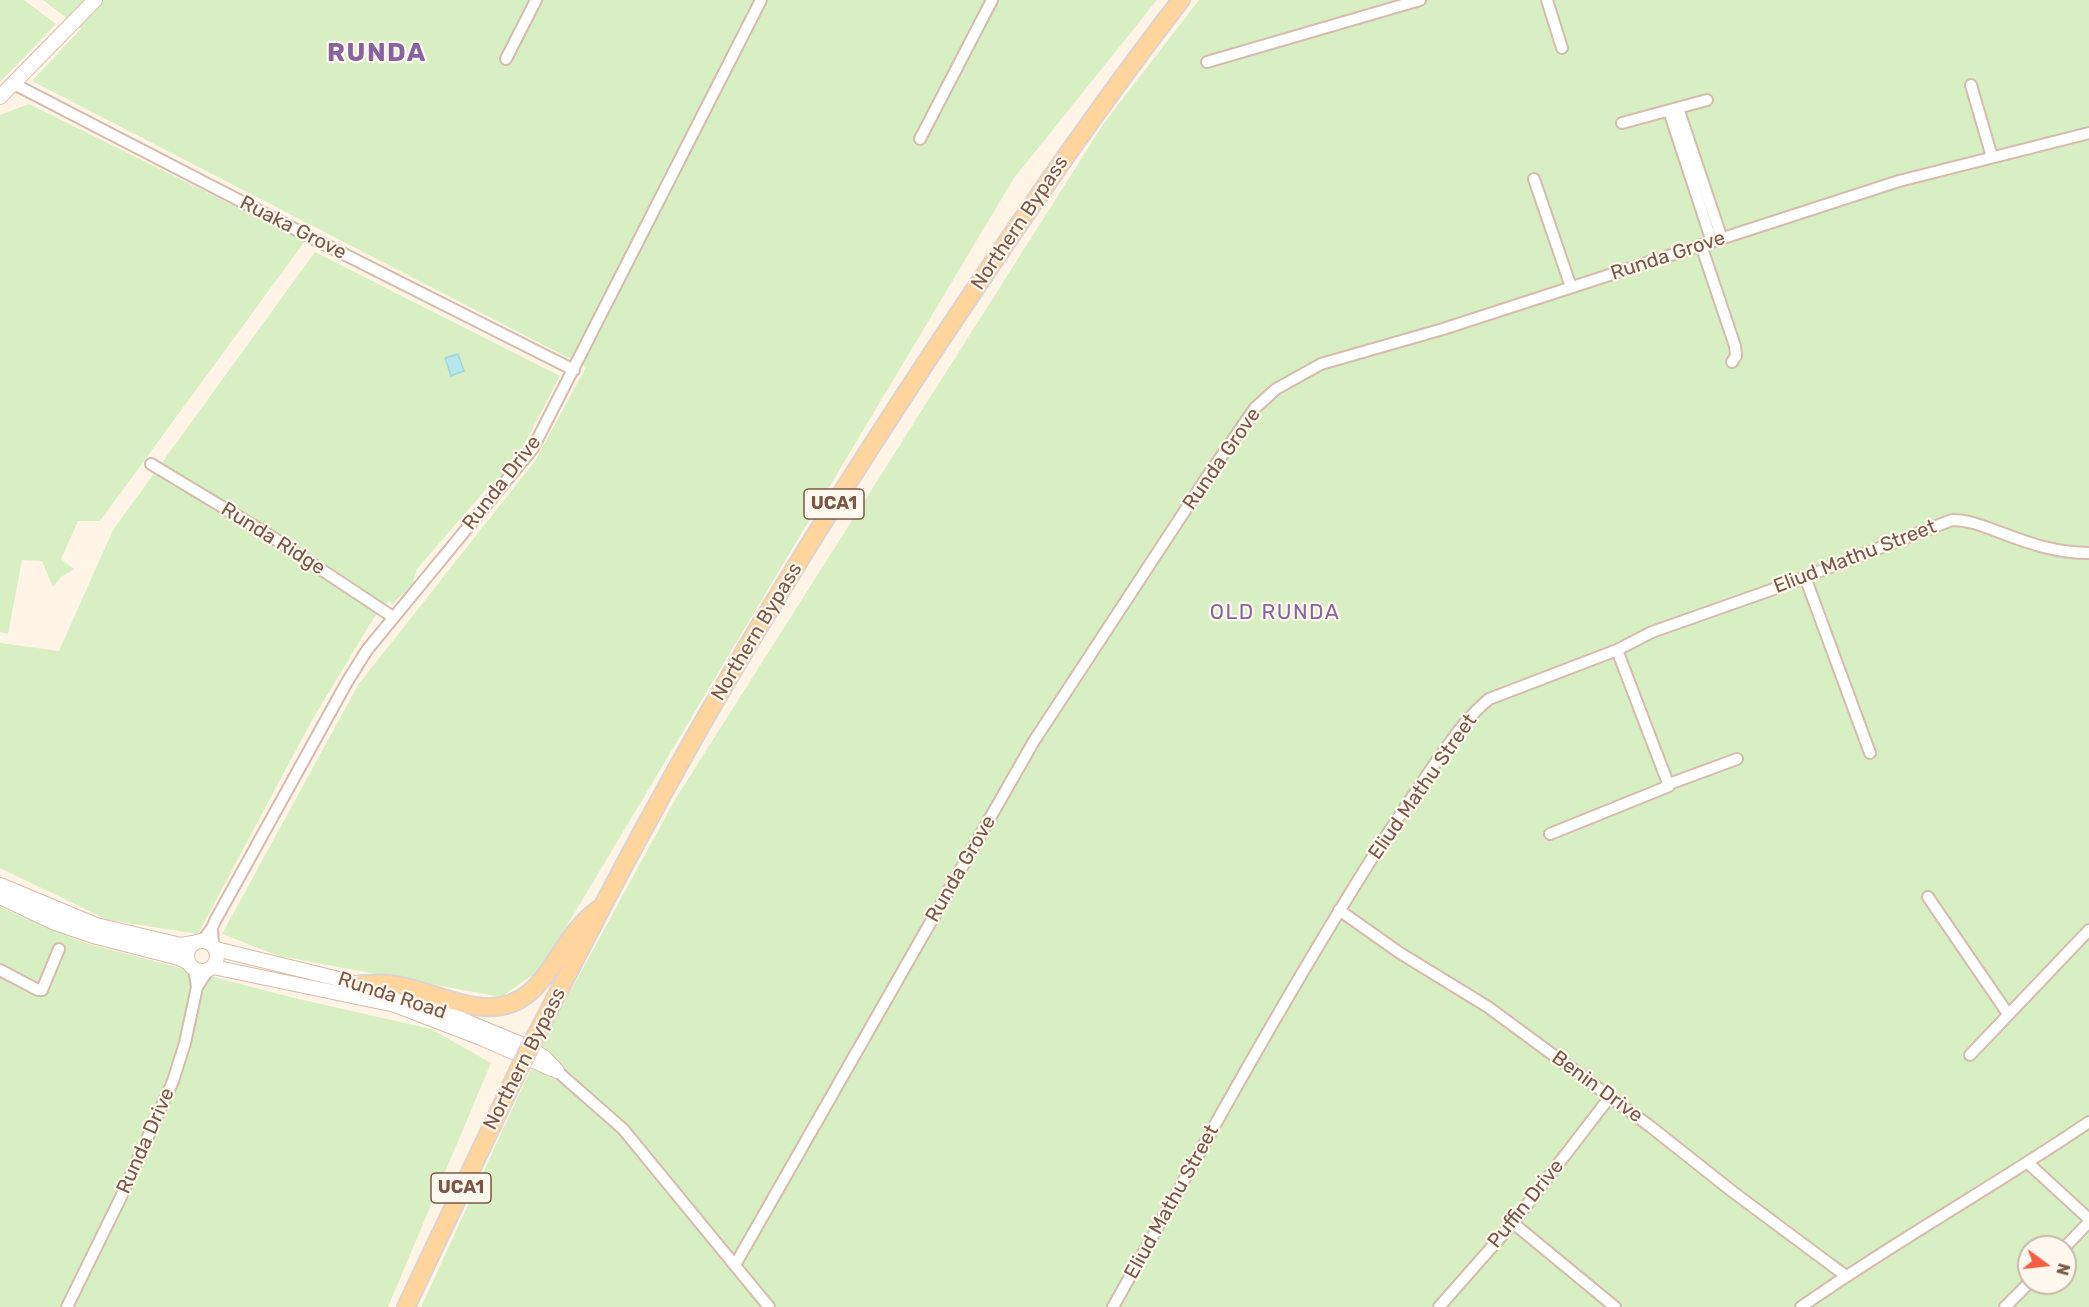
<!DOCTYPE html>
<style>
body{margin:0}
#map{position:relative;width:2089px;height:1307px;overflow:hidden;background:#fff4e6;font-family:Rubik,sans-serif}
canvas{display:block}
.north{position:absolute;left:2017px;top:1235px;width:60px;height:60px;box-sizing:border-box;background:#fff8ef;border:2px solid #cbb8ac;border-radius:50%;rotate:105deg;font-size:16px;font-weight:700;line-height:24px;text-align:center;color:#7c5747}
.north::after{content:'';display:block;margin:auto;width:21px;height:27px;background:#f65c3e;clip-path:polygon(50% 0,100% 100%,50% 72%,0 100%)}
</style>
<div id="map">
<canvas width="2089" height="1307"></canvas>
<div class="north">N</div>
</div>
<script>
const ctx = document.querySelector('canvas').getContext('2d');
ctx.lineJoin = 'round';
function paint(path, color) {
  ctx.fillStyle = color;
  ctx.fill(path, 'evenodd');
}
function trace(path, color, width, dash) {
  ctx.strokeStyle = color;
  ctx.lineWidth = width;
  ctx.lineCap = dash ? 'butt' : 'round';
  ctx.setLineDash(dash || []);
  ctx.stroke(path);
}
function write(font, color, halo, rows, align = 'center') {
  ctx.font = font + ' Rubik,sans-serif';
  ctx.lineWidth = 4.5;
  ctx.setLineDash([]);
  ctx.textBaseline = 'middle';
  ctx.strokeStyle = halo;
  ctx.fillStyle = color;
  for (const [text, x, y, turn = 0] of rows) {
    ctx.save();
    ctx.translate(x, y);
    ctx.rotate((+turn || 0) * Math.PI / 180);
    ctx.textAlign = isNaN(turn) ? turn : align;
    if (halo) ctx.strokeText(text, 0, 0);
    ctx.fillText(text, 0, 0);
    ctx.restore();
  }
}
const green = new Path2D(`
 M0 0H24L56 24 0 82Z
 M43 0H1157L1014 178 541 969 501 997 279 956 222 934 358 685 535 461 586 367 32 81 81 29Z
 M1199 0H2089V1307H421L548 1032 676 798 1104 123ZM2029 1247H2065V1283H2029Z
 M29 104 305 241 100 521H78L61 559 74 569 61 577 53 587 42 561 22 560 8 634 0 632V115Z
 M315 252 560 376 523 447 508 463 509 469 491 490 488 487 417 569 412 585 392 605 389 601 373 619 311 722 198 934 108 920 0 868V643L59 651 113 530Z
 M0 907 82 942 290 997 431 1029 491 1063 388 1307H0Z`);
const water = new Path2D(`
 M458 354 464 371 451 376 445 358Z`);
const street = new Path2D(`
 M1547 0 1562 48
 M506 59 536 0
 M1207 62 1420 0
 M14 84 314 239 574 370
 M1971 85 1992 157
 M1678 108 1722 239
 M1669 111 1712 242
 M1622 123 1707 100
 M920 139 992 0
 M1534 179 1571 287
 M1701 245 1735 346 1736 356 1732 362
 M151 464 269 535 393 617
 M1805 577 1870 753
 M1669 784 1737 759
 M1550 834 1669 786 1617 650
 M1928 897 2008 1014
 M1339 910 1400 953 1488 1007 1651 1127 1733 1192 1846 1276
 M203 940 212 928
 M213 945 212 928 215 921 347 682 367 650 533 448 761 0
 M194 968 197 987
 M0 970 38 990H42L59 949
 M1970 1055 2089 930
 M557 1071 623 1129 769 1307
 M2028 1163 2089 1219
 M1513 1223 1615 1307
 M2065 1247 2089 1222
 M735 1265 1034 741 1207 477 1255 408 1276 389 1321 364 1443 329 1899 181 2089 133
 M67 1307 120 1199 173 1081 185 1043 197 987 208 970
 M1113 1307C1197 1158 1278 1008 1369 863 1390 829 1412 797 1434 765 1452 740 1466 718 1489 699L1617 650 1652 632 1771 590 1952 520C1970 520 1985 527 2002 533 2030 544 2058 553 2089 553
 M1439 1307 1513 1223 1609 1098
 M1801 1307C1895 1241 1995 1186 2089 1122
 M2005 1307 2029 1283`);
const secondary = new Path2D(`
 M0 97 95 0
 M0 885 96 925 181 945 193 943
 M0 897 55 923 93 936 179 958 189 963
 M187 956a15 15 0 1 1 30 0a15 15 0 1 1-30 0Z
 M216 949 400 994 528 1047 545 1058 557 1071
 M213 967 395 1005 481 1038 552 1069`);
const primary = new Path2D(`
 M361 984C370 984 380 983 389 984 435 988 487 1028 529 993 557 969 568 930 599 909
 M535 1037C574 963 611 887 652 814 735 660 827 513 923 367 1006 242 1089 119 1181 0
 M406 1307 519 1069`);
const primaryBridge = new Path2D(`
 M519 1069 535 1037`);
const shields = [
 [834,504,60],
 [461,1188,60]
];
const shieldNames = [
 ["UCA1",834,504],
 ["UCA1",461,1188]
];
const streetNames = [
 ["Northern Bypass",1020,223,-56],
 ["Ruaka Grove",293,228,27],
 ["Runda Grove",1668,256,-18],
 ["Runda Grove",1222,459,-55],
 ["Runda Drive",502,483,-52],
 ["Runda Ridge",273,539,32],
 ["Eliud Mathu Street",1855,557,-21],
 ["Northern Bypass",757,632,-59],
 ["Eliud Mathu Street",1423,787,-55],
 ["Runda Grove",961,869,-60],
 ["Runda Road",392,996,18],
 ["Northern Bypass",525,1059,-63],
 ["Benin Drive",1597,1087,36],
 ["Runda Drive",146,1141,-66],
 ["Eliud Mathu Street",1172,1202,-61],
 ["Puffin Drive",1526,1204,-51]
];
const neighbourhoodNames = [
 ["OLD RUNDA",1275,613]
];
const districtNames = [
 ["RUNDA",377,53]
];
paint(green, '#d7efc2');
paint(water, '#b8e7eb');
trace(water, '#9dd8de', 1.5);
trace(street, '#d5bcad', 14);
trace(secondary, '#d9bca9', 16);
trace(primary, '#ddd3cf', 20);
trace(street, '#fff', 10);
trace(secondary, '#fff', 14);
trace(primary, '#ffd59d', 16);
trace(primaryBridge, '#ddd3cf', 20, []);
trace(primaryBridge, '#ffd59d', 16);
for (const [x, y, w] of shields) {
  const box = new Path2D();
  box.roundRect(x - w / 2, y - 15, w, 30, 4.5);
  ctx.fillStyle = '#fff8ef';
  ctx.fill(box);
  trace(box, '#7c5747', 1.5);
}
write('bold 18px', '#7c5747', null, shieldNames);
write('20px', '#7c5747', '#fff8ef', streetNames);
ctx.letterSpacing = '1.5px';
write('21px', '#87639f', '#fff8ef', neighbourhoodNames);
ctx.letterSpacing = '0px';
ctx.letterSpacing = '1.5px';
write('bold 26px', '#87639f', '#fff8ef', districtNames);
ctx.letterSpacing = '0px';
</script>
